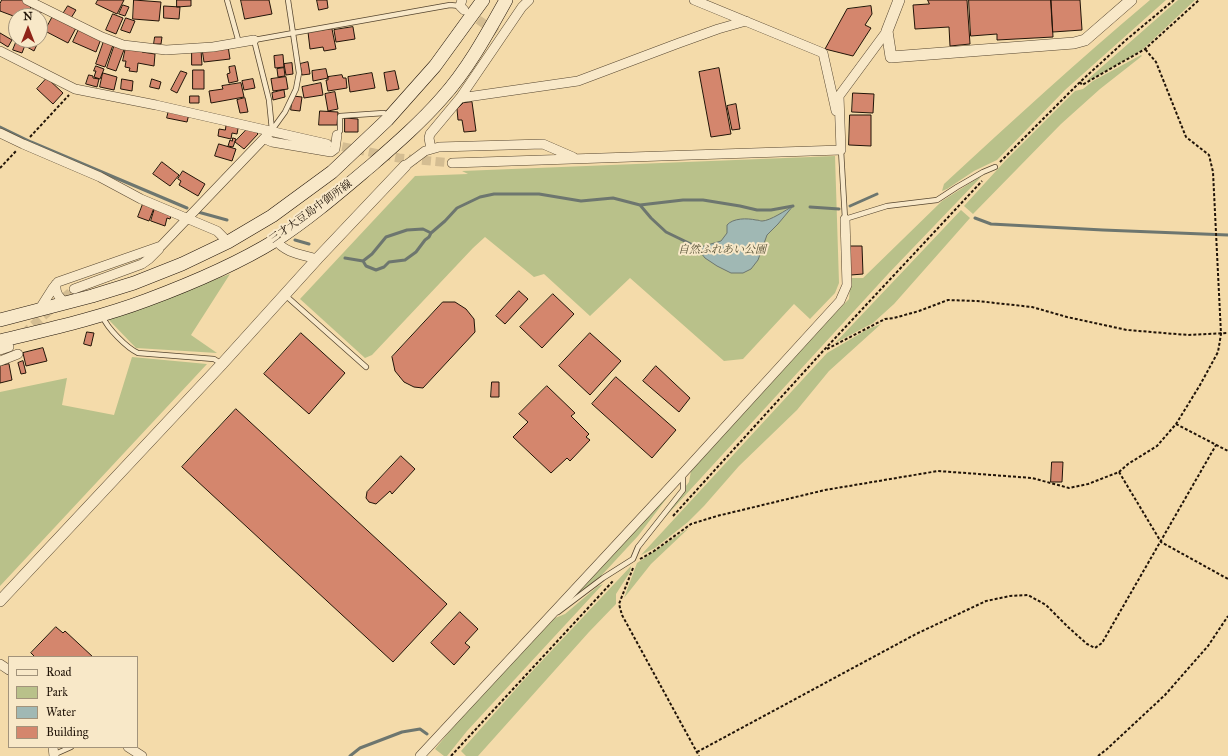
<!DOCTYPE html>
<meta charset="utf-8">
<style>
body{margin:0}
#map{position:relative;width:1228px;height:756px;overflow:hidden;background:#f4dbaa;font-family:"IM FELL Great Primer",serif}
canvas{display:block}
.legend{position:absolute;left:8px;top:656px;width:130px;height:92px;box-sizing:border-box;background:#f8e8c8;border:1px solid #a2937b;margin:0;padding:5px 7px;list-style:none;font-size:12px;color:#211408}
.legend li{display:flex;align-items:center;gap:8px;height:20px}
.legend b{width:20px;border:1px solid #a2937b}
.north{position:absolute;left:8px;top:8px;width:40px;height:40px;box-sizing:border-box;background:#f8e8c8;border:1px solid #a2937b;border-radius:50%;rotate:0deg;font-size:11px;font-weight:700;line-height:16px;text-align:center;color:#211408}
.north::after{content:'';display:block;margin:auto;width:14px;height:18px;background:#8f2418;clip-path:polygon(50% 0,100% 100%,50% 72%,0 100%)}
</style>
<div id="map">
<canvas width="1228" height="756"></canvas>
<ul class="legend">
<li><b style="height:5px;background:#f8e8c8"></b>Road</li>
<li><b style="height:11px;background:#b9c18a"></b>Park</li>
<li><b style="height:11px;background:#a0b8b4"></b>Water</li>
<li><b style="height:11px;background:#d4866d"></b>Building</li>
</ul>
<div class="north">N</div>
</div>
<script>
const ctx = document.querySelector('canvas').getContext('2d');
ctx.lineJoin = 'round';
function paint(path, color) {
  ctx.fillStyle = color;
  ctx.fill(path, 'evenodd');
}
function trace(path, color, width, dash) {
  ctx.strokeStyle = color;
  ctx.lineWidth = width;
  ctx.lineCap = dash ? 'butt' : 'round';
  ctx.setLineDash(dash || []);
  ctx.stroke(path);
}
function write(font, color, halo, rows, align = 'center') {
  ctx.font = font + ' "IM FELL Great Primer","Noto Serif JP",serif';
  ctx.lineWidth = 4;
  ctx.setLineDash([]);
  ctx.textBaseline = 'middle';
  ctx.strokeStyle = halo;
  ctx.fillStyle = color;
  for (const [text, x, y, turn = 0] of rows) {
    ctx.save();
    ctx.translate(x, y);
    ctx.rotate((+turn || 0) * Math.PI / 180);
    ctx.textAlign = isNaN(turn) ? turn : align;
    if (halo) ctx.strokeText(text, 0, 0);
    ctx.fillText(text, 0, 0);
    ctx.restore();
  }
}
const green = new Path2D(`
 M1150 0H1166L1065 90 997 160 974 171 947 189 942 191 944 184C1012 121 1080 59 1150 0Z
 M1178 0H1195L1142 50 1089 81 1088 79Z
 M1141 55 1142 56 1100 89 1061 124 973 214 964 206 1006 160 1075 91 1083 89 1093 81Z
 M835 156 839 283 835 293 810 319 794 304 743 359 724 361 630 278 590 316 544 274 534 277 485 237 473 248 372 355 365 358 300 299 415 176 468 174 462 171Z
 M981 177 888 274 657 526V523L689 482 691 471 828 320 849 299 851 278H863L942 201 978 178Z
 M961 210 970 218 894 304 873 323 835 343Z
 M230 274 191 335 217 353 136 348 108 319Z
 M881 324 829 371 797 410 739 466 704 506 688 522 655 548 641 555 827 353 868 329Z
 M132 357 207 364 0 586V392L67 378 62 405 114 415Z
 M673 490 638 536 601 576 574 598 571 596Z
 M689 528 651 564 624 598 637 563Z
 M631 566 630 572 616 594V604L589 632 478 756H466L461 751 523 681Z
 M603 584 467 731 447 756H444L435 749 473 703 555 618 565 614 598 586Z`);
const water = new Path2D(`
 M793 206 778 224 767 235 758 260 751 269 743 273H731L717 266 705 258 697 248 721 241 727 233V225C733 218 747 218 756 220 759 220 760 221 762 221 770 221 786 210 793 206Z`);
const stream = new Path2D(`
 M0 127 31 142 187 208
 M640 205 651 218 666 232 701 249
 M850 206 877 194
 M810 207 839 209
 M198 212 227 220
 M975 218 991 224 1103 230 1228 235
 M295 240 309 244
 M345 258 363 261 372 254 386 237 407 230 423 229 431 233 445 221 457 208 480 197 494 194H539L581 201 613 198 640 205 683 200H703L740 206 757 210H771L793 206
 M363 261 366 266 376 270 384 267 389 262 405 260 416 252 425 240 429 237 431 233
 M350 756 360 748 402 732 420 729 427 734`);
const building = new Path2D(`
 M2 0H22L32 4 27 16H16V17L0 11V4Z
 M98 0H124L117 14 96 4Z
 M134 0 161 2 159 21 133 19Z
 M177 0H191V6L177 7Z
 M241 0H269L272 14 245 19Z
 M317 0H327L328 8 319 10Z
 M928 0H967L970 44 950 46 949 27 915 29 913 5 929 4Z
 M969 0H1051L1053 37 997 40V34L971 36Z
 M1051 0H1080L1082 30 1053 32Z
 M123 5 129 7 125 16 119 14Z
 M68 6 76 10 71 18 63 14Z
 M164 6 180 7 179 19 164 18Z
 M871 6 872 14 865 25 871 28 853 56 825 49 847 9Z
 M34 7 42 11 39 16H30Z
 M113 14 123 18 116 34 106 30Z
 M53 16 76 28 68 43 45 31Z
 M126 18 135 21 130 33 121 30Z
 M353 27 355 39 336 42 334 30Z
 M79 29 101 39 96 52 73 42Z
 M332 29 336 49 324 51 323 47 310 49 308 32Z
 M0 33 12 40 8 47 0 42Z
 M155 37H162L161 44H154Z
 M17 40H27L22 53 13 50Z
 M30 40H39L34 51 27 47Z
 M104 41 113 45 105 67 96 64Z
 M115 44 125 47 116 71 107 68Z
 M228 46 230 59 204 62 202 49Z
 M126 47 143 50 142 52 155 54 154 66 138 63 137 72 129 71 130 68 125 67 126 61H123Z
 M192 49H201L202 65H192Z
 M283 55 284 67 275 68 274 56Z
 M308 62 310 74 302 75 300 64Z
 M292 63 293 74 286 75 284 64Z
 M96 66 104 69 100 79 94 77 96 71H94Z
 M235 66 238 81 229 83 227 74 230 73 229 67Z
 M284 68 285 76 278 77 277 69Z
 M719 68 731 134 711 137 699 72Z
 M326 69 328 78 313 81 312 71Z
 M193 70H204V89H193Z
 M181 71 187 73 177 93 171 90Z
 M395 71 399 89 387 91 384 73Z
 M103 73 117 77 114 90 100 87Z
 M372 73 375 88 350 92 348 77Z
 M89 75 93 76V78L99 79 97 87 86 84Z
 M342 75 343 78H346L347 88 328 91 326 80H328V77Z
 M286 77 288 89 273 91 271 79Z
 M47 78 63 93 53 104 37 89Z
 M122 79 133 81 132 91 121 89Z
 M152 79 161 82 159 89 150 87Z
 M253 79 255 88 244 90 242 81Z
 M241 83 244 97 211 103 209 91 223 89 222 86Z
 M321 83 323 95 304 98 302 87Z
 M284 90 285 97 273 100 272 93Z
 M335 92 338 109 328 111 325 94Z
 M853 93 874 94 873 113 852 112Z
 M190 96H199V103H190Z
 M293 96 302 97 300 111 291 110Z
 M245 98 248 112 240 113 237 100Z
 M472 102 476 131 464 132 462 120H458L457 109 463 103Z
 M736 104 740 129 732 130 727 106Z
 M169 110 189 114 187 122 167 118Z
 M320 111 338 112 337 125H319Z
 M850 115H871V146L849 145Z
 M345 118 358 119V132H345Z
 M227 121 239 123 237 134 232 133 231 139 218 136 219 129 225 130Z
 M250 126 258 134 244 149 235 142Z
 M233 138 236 139 233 147 228 146 230 140 232 141Z
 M219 144 236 149 232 161 215 156Z
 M162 162 179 175 170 186 153 174Z
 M183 171 205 184 198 196 179 185 181 181 178 179Z
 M143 204 154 208 149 221 138 217Z
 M155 208 172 213 170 219 167 218 165 226 151 221Z
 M850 246H862L863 274 851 275Z
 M519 291 528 299 505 324 496 316Z
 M553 294 574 314 542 348 520 327Z
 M443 302H455L466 309 474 319 475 332 423 388 414 387 404 382 395 371 392 357Z
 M87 332 94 333 91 346 84 344Z
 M301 333 345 373 309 414 264 374Z
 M590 333 621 361 590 395 559 366Z
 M43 348 47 361 26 366 23 353Z
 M23 361 26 373 21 374 18 363Z
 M9 364 12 380 0 383V366Z
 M656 366 690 398 679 412 643 381Z
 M616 377 676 430 652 458 592 404Z
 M492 382H499V397H491Z
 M547 386 575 413 571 416 589 434 586 437 590 440 570 461 567 458 551 473 513 437 528 422 519 414Z
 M236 409 447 604 393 662 182 467Z
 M401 456 415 469 392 494 390 491 376 504 369 502 366 498 367 492Z
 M1052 462H1063L1062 482H1051Z
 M460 612 478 629 465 643 470 647 454 665 431 643Z
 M56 627 63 633 65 631 93 657H35L31 653Z`);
const minorTunnel = new Path2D(`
 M467 12 499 34
 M329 144 399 158 452 163
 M23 334 74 289`);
const path = new Path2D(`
 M1080 82 1082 85 1145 49 1199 0
 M30 137 69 95
 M1000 162 1080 82 1126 40 1174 0
 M0 168 17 150
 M827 349 885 319 894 318 919 311 948 300 977 301 1032 307 1067 317 1127 330 1188 335 1228 333
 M1176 424 1228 451
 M1119 472 1161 542 1228 579
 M673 516 824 350 982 181
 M640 559 654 551 691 524 717 516 825 490 938 471 1032 478 1069 488 1088 484 1119 472 1128 464 1157 446 1176 424 1200 385 1218 352 1221 334 1213 172 1209 155 1186 137 1156 62 1145 49
 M633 568 619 604 622 615 699 756
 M697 752 916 634 986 601 1010 596 1028 595 1046 605 1068 627 1087 644 1095 648 1102 643 1216 445
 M451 756 613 581
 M1098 756 1107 749 1165 695 1208 646 1228 616`);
const service = new Path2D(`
 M227 0 239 43
 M272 130 269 100 254 40 450 5 460 6
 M272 130 285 112 296 89 299 73 288 0
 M337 135 340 131V116L384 113
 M841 150 845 219 887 206 937 200 957 187 983 172 995 167
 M285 295 366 367
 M103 317C107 328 127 348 138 353L214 359 222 364
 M558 612 603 578 633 559 638 547 683 490V475
 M53 755 71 747`);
const minor = new Path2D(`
 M27 0 102 37 123 45 166 50 213 47 254 40
 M462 0 460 6 464 10
 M694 0 823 53 836 111
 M0 51 75 89 156 105 327 144
 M460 98 578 81 679 43 718 29 746 21
 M0 133 23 144 100 177 141 199 217 231 228 242
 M265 139 272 142 331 152 335 149 337 135
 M431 149 429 138 430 134 460 98 522 7 529 0
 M452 163 841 150 839 96 887 31
 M405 166 425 151 439 147 543 144 573 157
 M276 240C284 253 304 255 317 259
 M56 284C55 293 59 298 66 303
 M74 289 142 264 149 259 159 249
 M39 310 53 288 58 282 161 246 272 130
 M0 350 9 347
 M0 361 18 354
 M0 664 9 670
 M53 747 54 756
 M128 747 142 756
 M420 756 683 473 840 301 847 285 845 219`);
const tertiary = new Path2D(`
 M899 0 887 31 891 57 1074 43 1085 40 1131 0
 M0 601 222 364 317 259 405 166`);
const secondary = new Path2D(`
 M0 320 92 296 134 283 182 264 228 242 272 216 332 172 387 120 435 66 483 0
 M0 341C49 329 99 318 147 300 190 284 237 264 276 240 310 218 342 190 373 164 397 143 421 122 442 98 468 69 487 34 506 0`);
const streetNames = [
 ["三才大豆島中御所線",311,212,-36]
];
const parkNames = [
 ["自然ふれあい公園",722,250]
];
paint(green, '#b9c18a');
paint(water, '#a0b8b4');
trace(water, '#6d766f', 1);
trace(stream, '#6d766f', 3);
paint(building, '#d4866d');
trace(building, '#211408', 1);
trace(minorTunnel, '#d4bd92', 9, [9, 4.5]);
trace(service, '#564630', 6);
trace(minor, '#564630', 10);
trace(tertiary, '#564630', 12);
trace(secondary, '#211408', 14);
trace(path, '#211408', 2, [3, 2]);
trace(service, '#f8e8c8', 4.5);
trace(minor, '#f8e8c8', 9);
trace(tertiary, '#f8e8c8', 11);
trace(secondary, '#f8e8c8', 13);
write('11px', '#211408', '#f8e8c8', streetNames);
write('italic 11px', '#565136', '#f8e8c8', parkNames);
</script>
